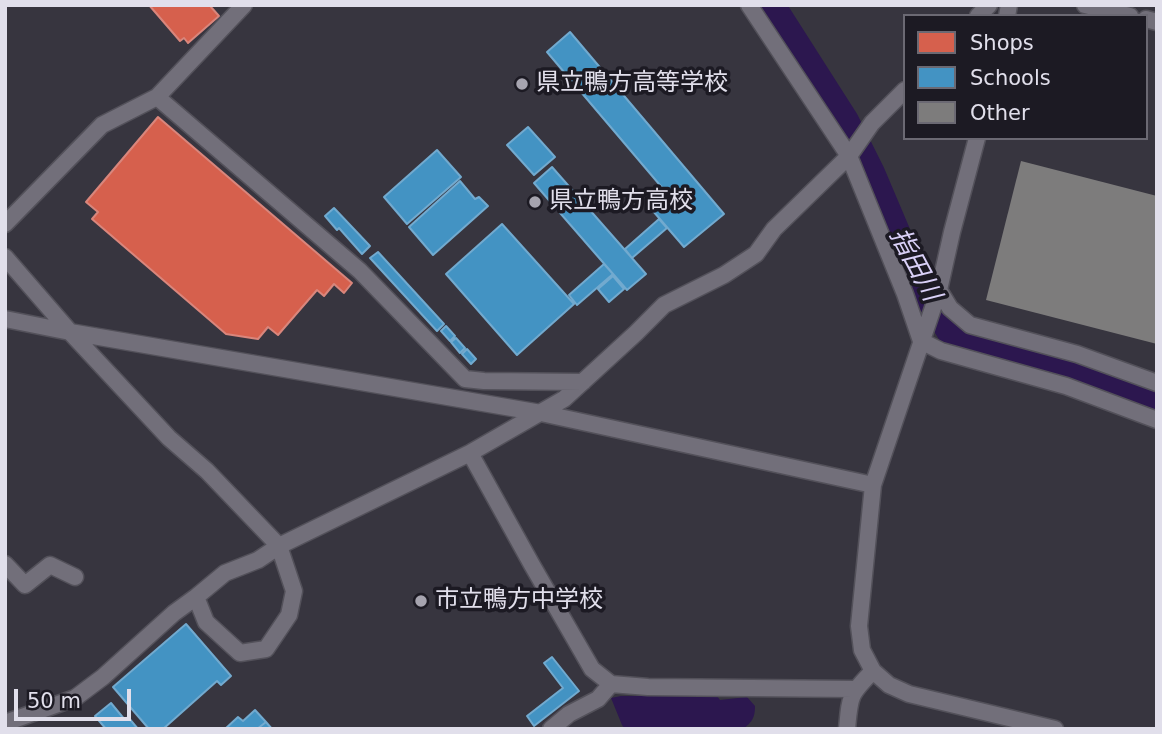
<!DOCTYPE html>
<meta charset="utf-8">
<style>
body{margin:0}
#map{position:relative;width:1162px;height:734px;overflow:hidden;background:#37353f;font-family:"DejaVu Sans",sans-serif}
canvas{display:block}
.frame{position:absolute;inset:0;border:7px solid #e1dfeb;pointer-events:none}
.legend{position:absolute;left:903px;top:14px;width:245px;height:126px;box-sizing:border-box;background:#1c1a23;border:2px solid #6b6973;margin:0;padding:9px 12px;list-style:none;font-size:21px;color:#e1dfeb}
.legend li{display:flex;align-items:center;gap:14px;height:35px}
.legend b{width:35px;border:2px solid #6b6973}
.scale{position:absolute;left:14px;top:689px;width:117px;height:32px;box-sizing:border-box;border:4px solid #e1dfeb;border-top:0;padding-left:9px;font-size:21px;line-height:24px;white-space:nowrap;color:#e1dfeb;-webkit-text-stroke:5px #1c1a23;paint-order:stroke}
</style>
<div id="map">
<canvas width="1162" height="734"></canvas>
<div class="frame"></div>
<ul class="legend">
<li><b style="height:19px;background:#d6604d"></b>Shops</li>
<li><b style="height:19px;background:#4393c3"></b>Schools</li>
<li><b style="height:19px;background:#7d7c7c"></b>Other</li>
</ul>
<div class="scale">50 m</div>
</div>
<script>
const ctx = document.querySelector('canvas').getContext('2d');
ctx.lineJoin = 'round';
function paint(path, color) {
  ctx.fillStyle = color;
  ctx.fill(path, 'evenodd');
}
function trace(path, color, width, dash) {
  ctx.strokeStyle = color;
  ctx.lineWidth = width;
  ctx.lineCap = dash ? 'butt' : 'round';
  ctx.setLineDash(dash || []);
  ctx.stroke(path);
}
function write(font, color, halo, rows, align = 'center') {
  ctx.font = font + ' "DejaVu Sans","Noto Sans JP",sans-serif';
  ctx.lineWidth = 7;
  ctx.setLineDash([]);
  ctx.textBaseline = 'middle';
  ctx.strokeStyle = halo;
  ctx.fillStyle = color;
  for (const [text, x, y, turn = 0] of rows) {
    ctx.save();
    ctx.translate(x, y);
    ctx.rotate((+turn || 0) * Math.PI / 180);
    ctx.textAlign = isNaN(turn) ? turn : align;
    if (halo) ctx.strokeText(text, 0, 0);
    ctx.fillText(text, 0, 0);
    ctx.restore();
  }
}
const water = new Path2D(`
 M621 696H717L720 700 747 697 755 706C755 718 752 722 743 729H625L622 725 611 698Z`);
const shops = new Path2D(`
 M149 5H213L211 7 219 16 188 43 184 38 180 41Z
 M158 117 352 283 344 293 334 284 324 296 317 290 278 335 268 327 258 339 226 334 92 219 98 212 86 202Z`);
const schools = new Path2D(`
 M570 32 724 214 684 247 653 211 670 197 547 52Z
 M528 127 555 157 534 175 507 145Z
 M437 150 461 177 407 224 384 197Z
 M552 167 646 274 627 290 534 183Z
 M460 181 475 199 479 197 488 206 433 255 409 227Z
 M334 208 370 246 362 254 339 228 337 230 325 216Z
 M659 219 667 228 632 258 625 249Z
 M502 224 574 304 517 355 446 274Z
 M378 252 444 324 437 331 370 258Z
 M604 264 613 274 577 305 569 295Z
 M613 276 624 289 609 302 598 289Z
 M446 326 455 336 450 341 441 331Z
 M456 338 465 348 460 353 451 342Z
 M467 349 476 359 471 364 462 354Z
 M186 624 231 676 221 685 217 681 163 729H149L113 687Z
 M552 657 579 691 534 726 527 716 563 688 544 663Z
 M111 703 125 720 128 717 138 729H106L95 716Z
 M255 710 266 722 257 729H225L238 717 243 721Z
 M266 722 272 729H257Z`);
const river = new Path2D(`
 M771 5 845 121 871 173 913 272 956 340 1103 375 1157 401`);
const building = new Path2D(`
 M1021 161 1157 196V344L986 300Z`);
const minor = new Path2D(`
 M749 5 849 156 905 294 921 341 941 351 1066 386 1157 420
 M1085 5 1130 16
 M978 16 989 5
 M1007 16 1009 5
 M1146 19 1157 22
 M157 97 360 271 465 379 484 381 583 382
 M977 138 952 232 939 290 873 485 859 626 862 650 873 671 889 685 909 694 1055 729
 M5 224 102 125 157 97 244 5
 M5 257 70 332 169 438 207 471 279 546 294 591 289 615 266 649 240 653 206 622 196 597
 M939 290 950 308 970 325 1077 354 1157 383
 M5 319 70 332 541 413 873 485
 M470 453 532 565 592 669 611 684 648 687 854 689
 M5 564 25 585 50 565 75 577
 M5 723 75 698 103 677 174 613 196 597 225 573 258 560 279 546 470 453 564 399 636 333 664 305 724 275 756 254 774 229 849 156 872 123 905 90
 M551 729 569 714 598 699 611 684
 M847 729C850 696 849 695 873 671`);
const markers = [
 [522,84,7,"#a6a4af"],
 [535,202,7,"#a6a4af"],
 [421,601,7,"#a6a4af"]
];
const poiNames = [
 ["県立鴨方高等学校",536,84],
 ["県立鴨方高校",549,202],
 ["市立鴨方中学校",435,601]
];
const waterNames = [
 ["指田川",914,265,62]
];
paint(water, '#2c174f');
paint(shops, '#d6604d');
trace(shops, '#d9867c', 2);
paint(schools, '#4393c3');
trace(schools, '#72aacf', 2);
trace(river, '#2c174f', 28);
paint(building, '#7d7c7c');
trace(minor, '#53515a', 19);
trace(minor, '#726f7a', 16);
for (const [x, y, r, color] of markers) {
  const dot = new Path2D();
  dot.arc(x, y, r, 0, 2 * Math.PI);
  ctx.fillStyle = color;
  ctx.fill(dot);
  trace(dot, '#1c1a23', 2.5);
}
write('24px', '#e1dfeb', '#1c1a23', poiNames, 'left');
write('italic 26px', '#d9d0f7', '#1c1a23', waterNames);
</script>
